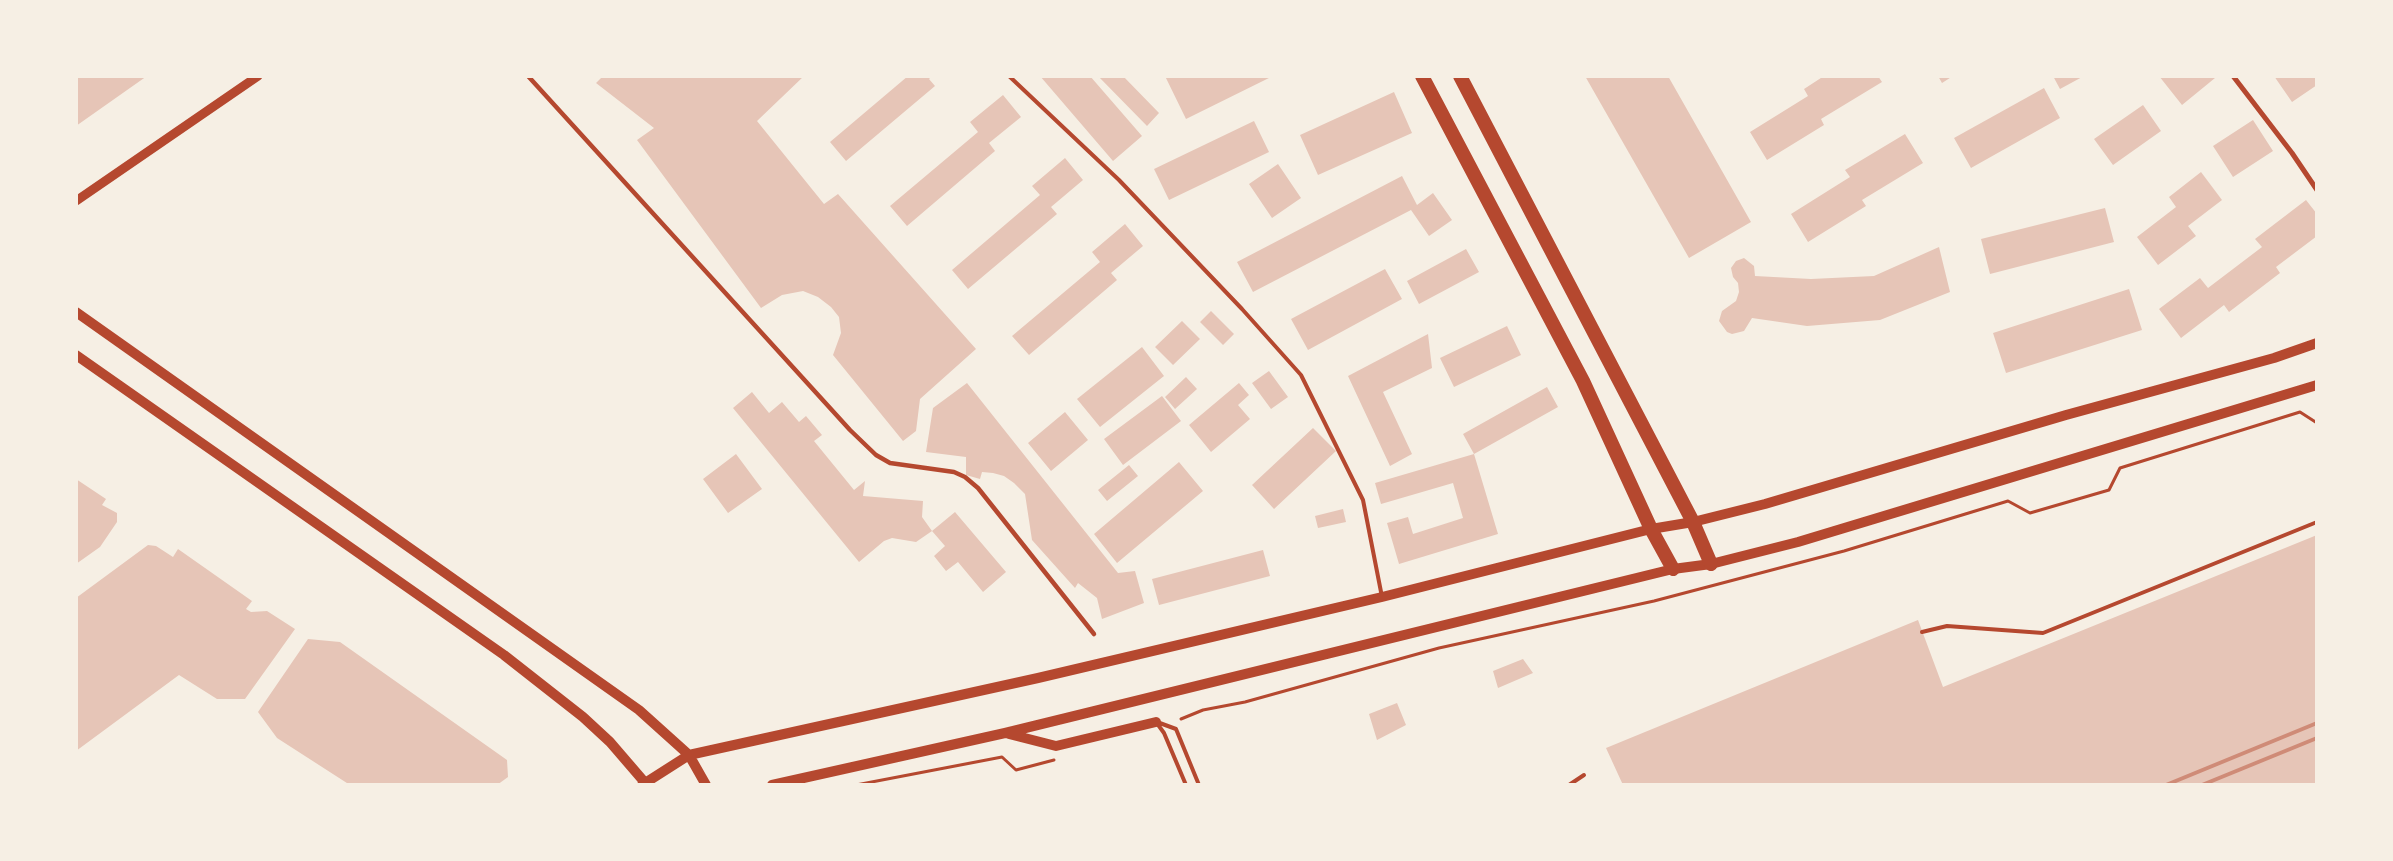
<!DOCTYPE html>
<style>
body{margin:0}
#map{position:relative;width:2393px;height:861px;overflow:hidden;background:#f6efe4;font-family:"Noto Sans",sans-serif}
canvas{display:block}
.frame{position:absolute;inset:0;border:78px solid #f6efe4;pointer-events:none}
</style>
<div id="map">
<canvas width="2393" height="861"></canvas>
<div class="frame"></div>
</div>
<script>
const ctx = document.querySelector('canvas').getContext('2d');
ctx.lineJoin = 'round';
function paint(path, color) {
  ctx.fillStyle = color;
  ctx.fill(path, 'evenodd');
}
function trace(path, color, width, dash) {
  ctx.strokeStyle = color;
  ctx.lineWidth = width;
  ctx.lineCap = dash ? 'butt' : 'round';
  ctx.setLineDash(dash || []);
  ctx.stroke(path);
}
const building = new Path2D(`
 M76 76H147L76 126Z
 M603 76H804L757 121 824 204 838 194 976 349 920 399 916 431 903 441 833 355 841 333 839 317 831 307 818 297 803 291 782 295 761 308 637 140 654 128 596 83Z
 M908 76H932L929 79 935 86 846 161 830 142Z
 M1040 76H1090L1142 136 1113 161Z
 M1098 76H1123L1159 113 1147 126Z
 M1165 76H1273L1186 119Z
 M1585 76H1668L1751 222 1689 258Z
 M1824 76H1878L1882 82 1821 119 1824 125 1767 160 1750 132 1808 96 1804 89Z
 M1938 76H1953L1942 83Z
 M2053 76H2084L2060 89Z
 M2159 76H2214L2215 78 2182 105Z
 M2274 76H2317V85L2292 102Z
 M2044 88 2060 118 1971 168 1954 138Z
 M1394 92 1412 133 1318 175 1300 135Z
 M1003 95 1021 117 989 143 995 151 907 226 890 206 978 132 970 122Z
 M2143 105 2161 131 2113 165 2094 139Z
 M2253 120 2273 151 2233 177 2213 146Z
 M1254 121 1269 152 1169 200 1154 169Z
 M1905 134 1923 163 1862 200 1866 206 1808 242 1791 214 1850 177 1845 170Z
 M1065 158 1083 180 1051 207 1057 214 968 289 952 270 1040 195 1032 186Z
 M1278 164 1301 198 1272 218 1249 184Z
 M2201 172 2222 200 2188 226 2196 236 2158 265 2137 237 2176 207 2169 197Z
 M1402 176 1417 205 1433 193 1452 220 1429 236 1411 210 1253 292 1237 262Z
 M2306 200 2317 214V236L2276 267 2280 273 2229 312 2224 305 2181 338 2159 309 2200 278 2208 288 2262 247 2255 239Z
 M2105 208 2114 242 1990 274 1981 239Z
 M1125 224 1143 246 1111 273 1117 280 1029 355 1012 336 1100 262 1092 252Z
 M1939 247 1950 292 1880 320 1807 326 1752 318 1744 331 1732 334 1727 332 1719 321 1722 311 1736 301 1739 292 1738 283 1733 277 1731 268 1736 261 1744 258 1754 266 1755 276 1811 279 1874 276Z
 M1466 249 1479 272 1419 304 1407 281Z
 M1385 269 1402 299 1308 350 1291 319Z
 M2129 289 2142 330 2006 373 1993 333Z
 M1211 311 1234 334 1223 345 1200 322Z
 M1182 321 1200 339 1173 365 1155 347Z
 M1507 326 1521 355 1454 387 1440 358Z
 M1428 334 1432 368 1383 392 1412 454 1390 466 1348 376Z
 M1142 347 1164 376 1100 427 1077 399Z
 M1269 371 1288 397 1271 409 1252 383Z
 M1186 377 1197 389 1175 409 1165 397Z
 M967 383 1118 573 1135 571 1144 603 1102 619 1097 598 1078 583 1075 588 1032 540 1025 494 1014 483 1004 476 993 473 982 472 980 479 966 475V457L926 452 933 408Z
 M1239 383 1249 395 1238 405 1250 419 1211 452 1189 425Z
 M1547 387 1558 407 1474 454 1498 534 1399 564 1387 523 1408 517 1413 534 1463 518 1453 483 1381 504 1375 483 1474 454 1463 434Z
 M752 392 769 413 782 402 799 422 806 416 822 435 814 441 854 490 865 481 863 496 923 501 922 517 932 531 916 542 892 538 884 541 859 562 733 408Z
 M1162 396 1181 421 1123 465 1104 439Z
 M1065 412 1088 440 1051 471 1028 443Z
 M1313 428 1336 451 1274 509 1252 485Z
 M736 454 762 489 728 513 703 479Z
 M1179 462 1203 491 1117 563 1094 534Z
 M1129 465 1138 476 1107 501 1098 490Z
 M76 479 106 499 102 505 117 513V522L100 547 76 564Z
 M1343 509 1346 522 1318 528 1315 516Z
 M955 512 1006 572 983 592 958 562 946 571 934 556 945 546 932 531Z
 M2317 535V785H1623L1606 748 1918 620 1943 687Z
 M148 545 156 546 173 557 178 549 252 601 246 609 251 612 267 611 295 629 245 699H217L179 675 76 751V598Z
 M1263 550 1270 576 1159 605 1152 579Z
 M308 639 340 642 507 760 508 777 497 785H350L277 738 258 712Z
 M1523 659 1533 673 1498 688 1493 671Z
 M1397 703 1406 725 1377 740 1369 714Z`);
const path = new Path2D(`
 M1181 719 1203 710 1245 702 1439 648 1654 601 1844 551 2008 501 2030 513 2109 490 2120 468 2300 412 2317 423
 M856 785 1002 757 1016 770 1054 760`);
const service = new Path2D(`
 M1009 76 1119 180 1242 309 1301 375 1363 500 1382 597
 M1922 632 1947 626 2043 633 2317 522
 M1156 722 1164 733 1186 785
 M1157 722 1176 729 1199 785
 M1569 785 1584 775`);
const pedestrian = new Path2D(`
 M528 76 850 430 876 455 890 463 954 472 965 477 978 488 1094 634`);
const minor = new Path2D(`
 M2233 76 2292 153 2317 190`);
const tertiary = new Path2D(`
 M76 201 258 76`);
const secondary = new Path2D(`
 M76 312 639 710 689 755 706 785
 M76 355 504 655 583 717 610 742 647 785
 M1009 734 1056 746 1156 722
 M642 785 689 755 1038 678 1382 597 1651 529 1693 522 1765 504 2066 415 2274 358 2317 343
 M772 785 1005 733 1673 569 1711 564 1798 542 2317 385`);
const trunk = new Path2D(`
 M1422 76 1583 381 1651 529 1673 569
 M1460 76 1693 522 1711 564`);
const rail = new Path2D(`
 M2166 785 2317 723
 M2202 785 2317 738`);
paint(building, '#e6c5b7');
trace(path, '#b5482f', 3);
trace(service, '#b5482f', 4);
trace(pedestrian, '#b5482f', 4.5);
trace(minor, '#b5482f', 5);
trace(tertiary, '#b5482f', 9);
trace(secondary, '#b5482f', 10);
trace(trunk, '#b5482f', 14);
trace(rail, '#cf8b77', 4);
</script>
